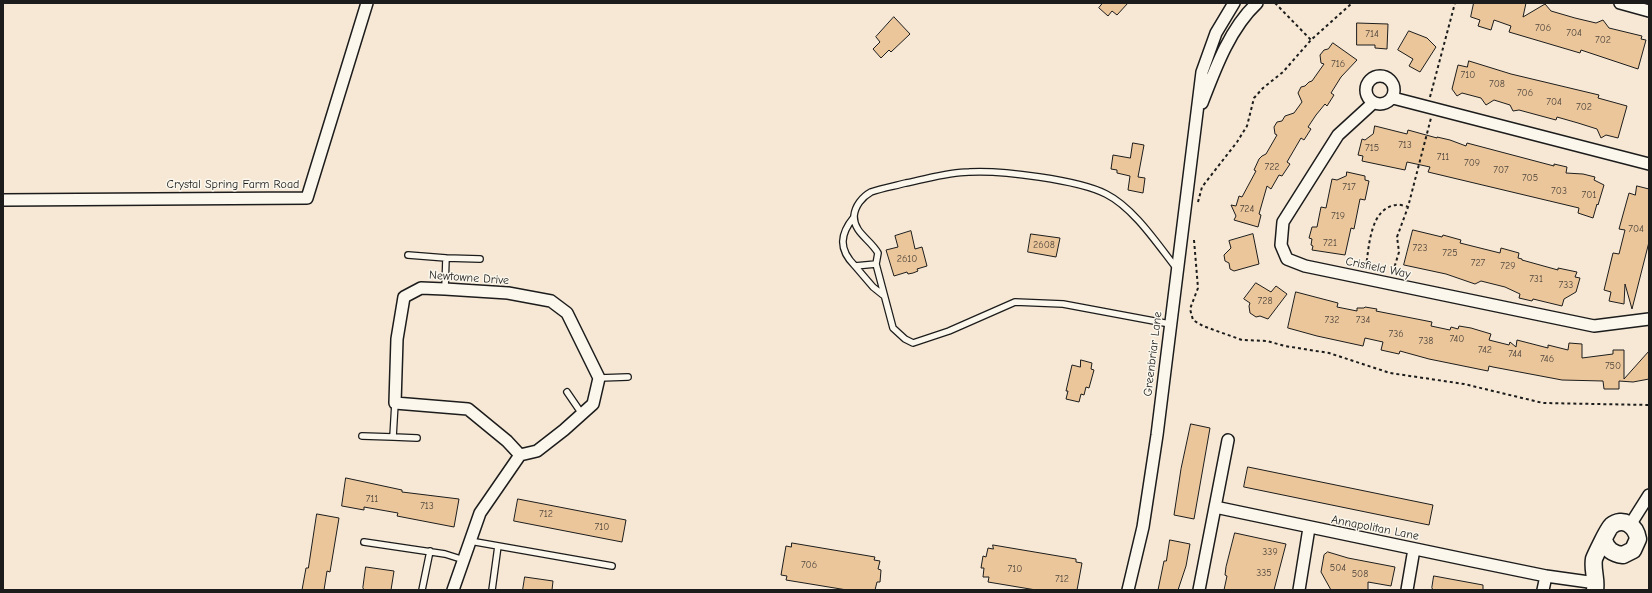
<!DOCTYPE html>
<style>
body{margin:0}
#map{position:relative;width:1652px;height:593px;overflow:hidden;background:#f6e8d4;font-family:"Comic Neue",sans-serif}
canvas{display:block}
.frame{position:absolute;inset:0;border:4px solid #1c1c1c;pointer-events:none}
</style>
<div id="map">
<canvas width="1652" height="593"></canvas>
<div class="frame"></div>
</div>
<script>
const ctx = document.querySelector('canvas').getContext('2d');
ctx.lineJoin = 'round';
function paint(path, color) {
  ctx.fillStyle = color;
  ctx.fill(path, 'evenodd');
}
function trace(path, color, width, dash) {
  ctx.strokeStyle = color;
  ctx.lineWidth = width;
  ctx.lineCap = dash ? 'butt' : 'round';
  ctx.setLineDash(dash || []);
  ctx.stroke(path);
}
function write(font, color, halo, rows, align = 'center') {
  ctx.font = font + ' "Comic Neue",sans-serif';
  ctx.lineWidth = 3;
  ctx.setLineDash([]);
  ctx.textBaseline = 'middle';
  ctx.strokeStyle = halo;
  ctx.fillStyle = color;
  for (const [text, x, y, turn = 0] of rows) {
    ctx.save();
    ctx.translate(x, y);
    ctx.rotate((+turn || 0) * Math.PI / 180);
    ctx.textAlign = isNaN(turn) ? turn : align;
    if (halo) ctx.strokeText(text, 0, 0);
    ctx.fillText(text, 0, 0);
    ctx.restore();
  }
}
const building = new Path2D(`
 M1103 3H1128L1117 15 1112 11 1108 16 1099 8Z
 M1474 3H1526L1523 17 1545 4 1551 11 1575 18 1596 23 1603 20 1609 28 1642 36 1641 39 1646 40 1638 69 1581 50 1580 53 1509 32 1511 26 1494 20 1491 30 1478 26 1480 20 1471 17Z
 M894 17 910 34 891 52 889 50 881 58 873 49 880 42 876 37Z
 M1357 23 1388 24 1387 49 1375 48V45H1357Z
 M1409 31 1427 38 1436 47 1420 72 1409 66 1413 59 1398 50Z
 M1333 43 1357 60 1341 77 1331 93 1334 95 1327 106 1325 104 1316 115 1308 127 1311 129 1304 140 1301 138 1287 162 1290 164 1282 176 1279 175 1271 189 1267 186 1259 214 1261 215 1258 227 1234 220 1236 216 1231 205 1236 206 1239 196 1242 197 1256 171 1254 170 1259 159 1262 156 1266 154 1277 135 1275 134 1274 127 1277 122 1282 121 1285 116 1294 113 1302 102 1298 93 1301 87 1305 86 1309 82 1312 81 1324 64 1321 63 1320 55 1324 50 1328 49Z
 M1469 61 1511 74 1599 95 1598 98 1627 106 1618 138 1606 135 1601 138 1597 129 1578 123 1557 117 1556 120 1519 110 1513 111 1510 105 1494 100 1486 105 1481 98 1462 93 1457 96 1452 89 1458 65 1467 67Z
 M1375 126 1407 134 1408 130 1437 138V137L1450 140 1466 146 1467 143 1554 166V164L1567 167 1566 173 1583 174 1595 177 1594 180 1604 185 1598 205 1597 204 1593 218 1578 213 1579 208 1428 172 1430 167 1407 162 1405 170 1362 161 1363 156 1358 155 1362 139 1365 140 1373 134Z
 M1133 143 1144 145 1138 177 1145 178 1143 193 1128 190 1130 176 1117 173V170L1111 169 1113 155 1130 158Z
 M1347 172 1365 176V180L1369 181 1365 200 1360 199 1354 229 1351 228 1345 255 1312 250 1313 246 1311 245 1312 239 1309 238 1312 227H1317L1321 207 1326 208 1332 179 1337 180 1346 176Z
 M1637 186 1649 189V242L1632 309 1625 284 1624 304 1609 301 1611 292 1604 290 1613 253 1619 254 1625 230 1619 229 1629 193 1635 195Z
 M1413 230 1442 237 1443 235 1461 240 1460 243 1500 253 1501 248 1519 253 1518 258 1522 259V260L1558 270V268L1577 272 1575 277 1580 278 1576 292 1564 299 1562 306 1533 299 1532 301 1519 298 1520 294 1505 287 1481 281 1475 284 1446 274 1404 265Z
 M911 231 915 249 922 247 927 266 917 269 918 271 913 273 908 274 907 272 894 276 886 250 898 247 895 236Z
 M1031 234 1060 238 1056 257 1028 252Z
 M1253 234 1259 264 1234 271 1230 269 1229 263 1225 261 1224 255 1231 248 1229 241Z
 M1256 283 1271 292 1276 286 1287 294 1268 319 1260 316 1256 317 1250 313 1249 306 1250 303 1244 299Z
 M1296 292 1338 303 1337 307 1357 311V308H1364L1365 307 1377 309 1376 311 1432 322 1431 326 1450 330 1451 327 1458 329 1459 326 1471 328 1491 334 1489 340 1509 345 1510 342 1516 347 1517 340 1548 348V345L1568 350 1569 343 1582 344V358L1613 354V350H1624V379L1649 351V379L1633 382 1619 381V389H1604L1603 381 1562 380 1493 367 1489 366 1488 371 1429 359 1400 351 1399 354 1381 350 1383 342 1365 338 1363 346 1317 336 1288 328Z
 M1081 360 1092 363 1091 369 1094 370 1089 388 1086 387 1084 395 1081 394 1079 402 1066 399 1068 391H1066L1072 365 1080 367Z
 M1191 424 1210 428 1194 519 1174 515 1181 469Z
 M1248 467 1433 505 1429 525 1244 487Z
 M346 478 402 490V492L459 499 454 527 397 516 398 513 364 507V510L342 506Z
 M518 499 626 520 622 542 514 521Z
 M317 514 339 518 330 572 327 571 324 590H302L306 568H308Z
 M1235 533 1286 544 1274 590H1224L1227 576 1225 575 1226 567Z
 M1170 540 1190 544 1186 566 1178 590H1158L1164 561H1166Z
 M792 543 875 557 874 560 880 561 878 569 881 570 880 582H877L875 590H847L786 580 787 576 781 575 786 546 791 547Z
 M993 545 1076 559V562L1082 563 1077 590H1036L988 582 989 577H983L984 568H981L983 556 986 557 988 548 993 549Z
 M1328 552 1348 558 1395 567 1391 586 1368 582V590H1331L1321 572 1324 555Z
 M366 567 394 571 391 590H364L363 588Z
 M1434 576 1483 585V590H1433L1432 588Z
 M525 577 553 581 552 590H523Z`);
const path = new Path2D(`
 M1275 3 1311 40
 M1430 97 1455 3
 M1198 202 1202 187 1237 142 1247 126 1254 98 1263 88 1283 72 1311 40 1352 3
 M1194 240 1198 288 1190 309 1193 320 1203 326 1242 340 1267 341 1285 346 1329 353 1390 373 1464 384 1543 403 1649 405
 M1366 267C1369 247 1370 208 1396 205 1399 204 1405 206 1408 207
 M1393 272 1399 252 1397 237 1408 207 1431 118`);
const lane = new Path2D(`
 M854 217C840 234 838 249 855 266
 M408 255 446 258
 M876 264 855 266 873 287 883 295
 M445 289 446 258 480 259
 M1170 324 1063 304 1015 302 949 331 913 343 905 339 893 328 876 264 878 253C870 239 854 233 854 216 855 206 862 197 871 192 882 188 895 186 906 183 927 179 948 172 969 172 1001 170 1079 180 1106 194 1134 208 1158 245 1177 269
 M599 378 628 377
 M567 392 582 414
 M395 403 393 437 417 438
 M362 436 393 437
 M470 541 612 566
 M364 542 445 554 464 560
 M422 590 430 551
 M492 590 498 546`);
const street = new Path2D(`
 M1620 3 1649 11
 M1366 90a14 14 0 1 1 28 0a14 14 0 1 1-28 0Z
 M1393 98 1649 164
 M1202 103C1215 69 1230 28 1257 3
 M1373 103 1338 135 1283 222 1281 245 1287 259 1305 266 1594 326 1649 319
 M3 200 307 198 367 3
 M1215 507 1468 560 1546 576 1596 583
 M1630 525 1649 495
 M453 590 480 513 520 455 537 451 564 430 593 404 599 378 567 313 551 301 508 293 445 289 421 288 404 297 397 339 395 403 468 409 507 441 520 455
 M1128 590 1143 527 1157 435 1202 72 1216 33 1234 3
 M1199 590 1228 440
 M1299 590 1309 528
 M1407 590 1414 549
 M1543 590 1546 576`);
const secondary = new Path2D(`
 M1595 590C1597 580 1592 569 1594 559 1595 556 1609 527 1611 526 1623 516 1636 526 1638 539L1633 550 1623 555C1613 554 1607 550 1604 540`);
const numberNames = [
 ["706",1543,28],
 ["704",1574,33],
 ["714",1372,34],
 ["702",1603,40],
 ["716",1338,64],
 ["710",1468,75],
 ["708",1497,84],
 ["706",1525,93],
 ["704",1554,102],
 ["702",1584,107],
 ["713",1405,145],
 ["715",1372,148],
 ["711",1443,157],
 ["709",1472,163],
 ["722",1272,167],
 ["707",1501,170],
 ["705",1530,178],
 ["717",1349,187],
 ["703",1559,191],
 ["701",1589,195],
 ["724",1247,209],
 ["719",1338,216],
 ["704",1636,229],
 ["721",1330,243],
 ["2608",1044,245],
 ["723",1420,248],
 ["725",1450,253],
 ["2610",907,259],
 ["727",1478,263],
 ["729",1508,266],
 ["731",1536,279],
 ["733",1566,285],
 ["728",1265,301],
 ["732",1332,320],
 ["734",1363,320],
 ["736",1396,334],
 ["740",1457,339],
 ["738",1426,341],
 ["742",1485,350],
 ["744",1515,354],
 ["746",1547,359],
 ["750",1613,366],
 ["711",372,499],
 ["713",427,506],
 ["712",546,514],
 ["710",602,527],
 ["339",1270,552],
 ["706",809,565],
 ["504",1338,568],
 ["710",1015,569],
 ["335",1264,573],
 ["508",1360,574],
 ["712",1062,579]
];
const streetNames = [
 ["Crystal Spring Farm Road",233,185],
 ["Crisfield Way",1378,268,12],
 ["Newtowne Drive",469,278,4],
 ["Greenbriar Lane",1153,354,-83],
 ["Annapolitan Lane",1375,528,11]
];
paint(building, '#ebc69b');
trace(building, '#1c1c1c', 1);
trace(lane, '#1c1c1c', 8);
trace(street, '#1c1c1c', 14);
trace(secondary, '#1c1c1c', 19);
trace(path, '#1c1c1c', 2, [3, 3]);
trace(lane, '#fbf7ec', 5.5);
trace(street, '#fbf7ec', 11);
trace(secondary, '#fbf7ec', 16);
write('10px', '#50463c', null, numberNames);
write('12px', '#1c1c1c', '#fbf7ec', streetNames);
</script>
